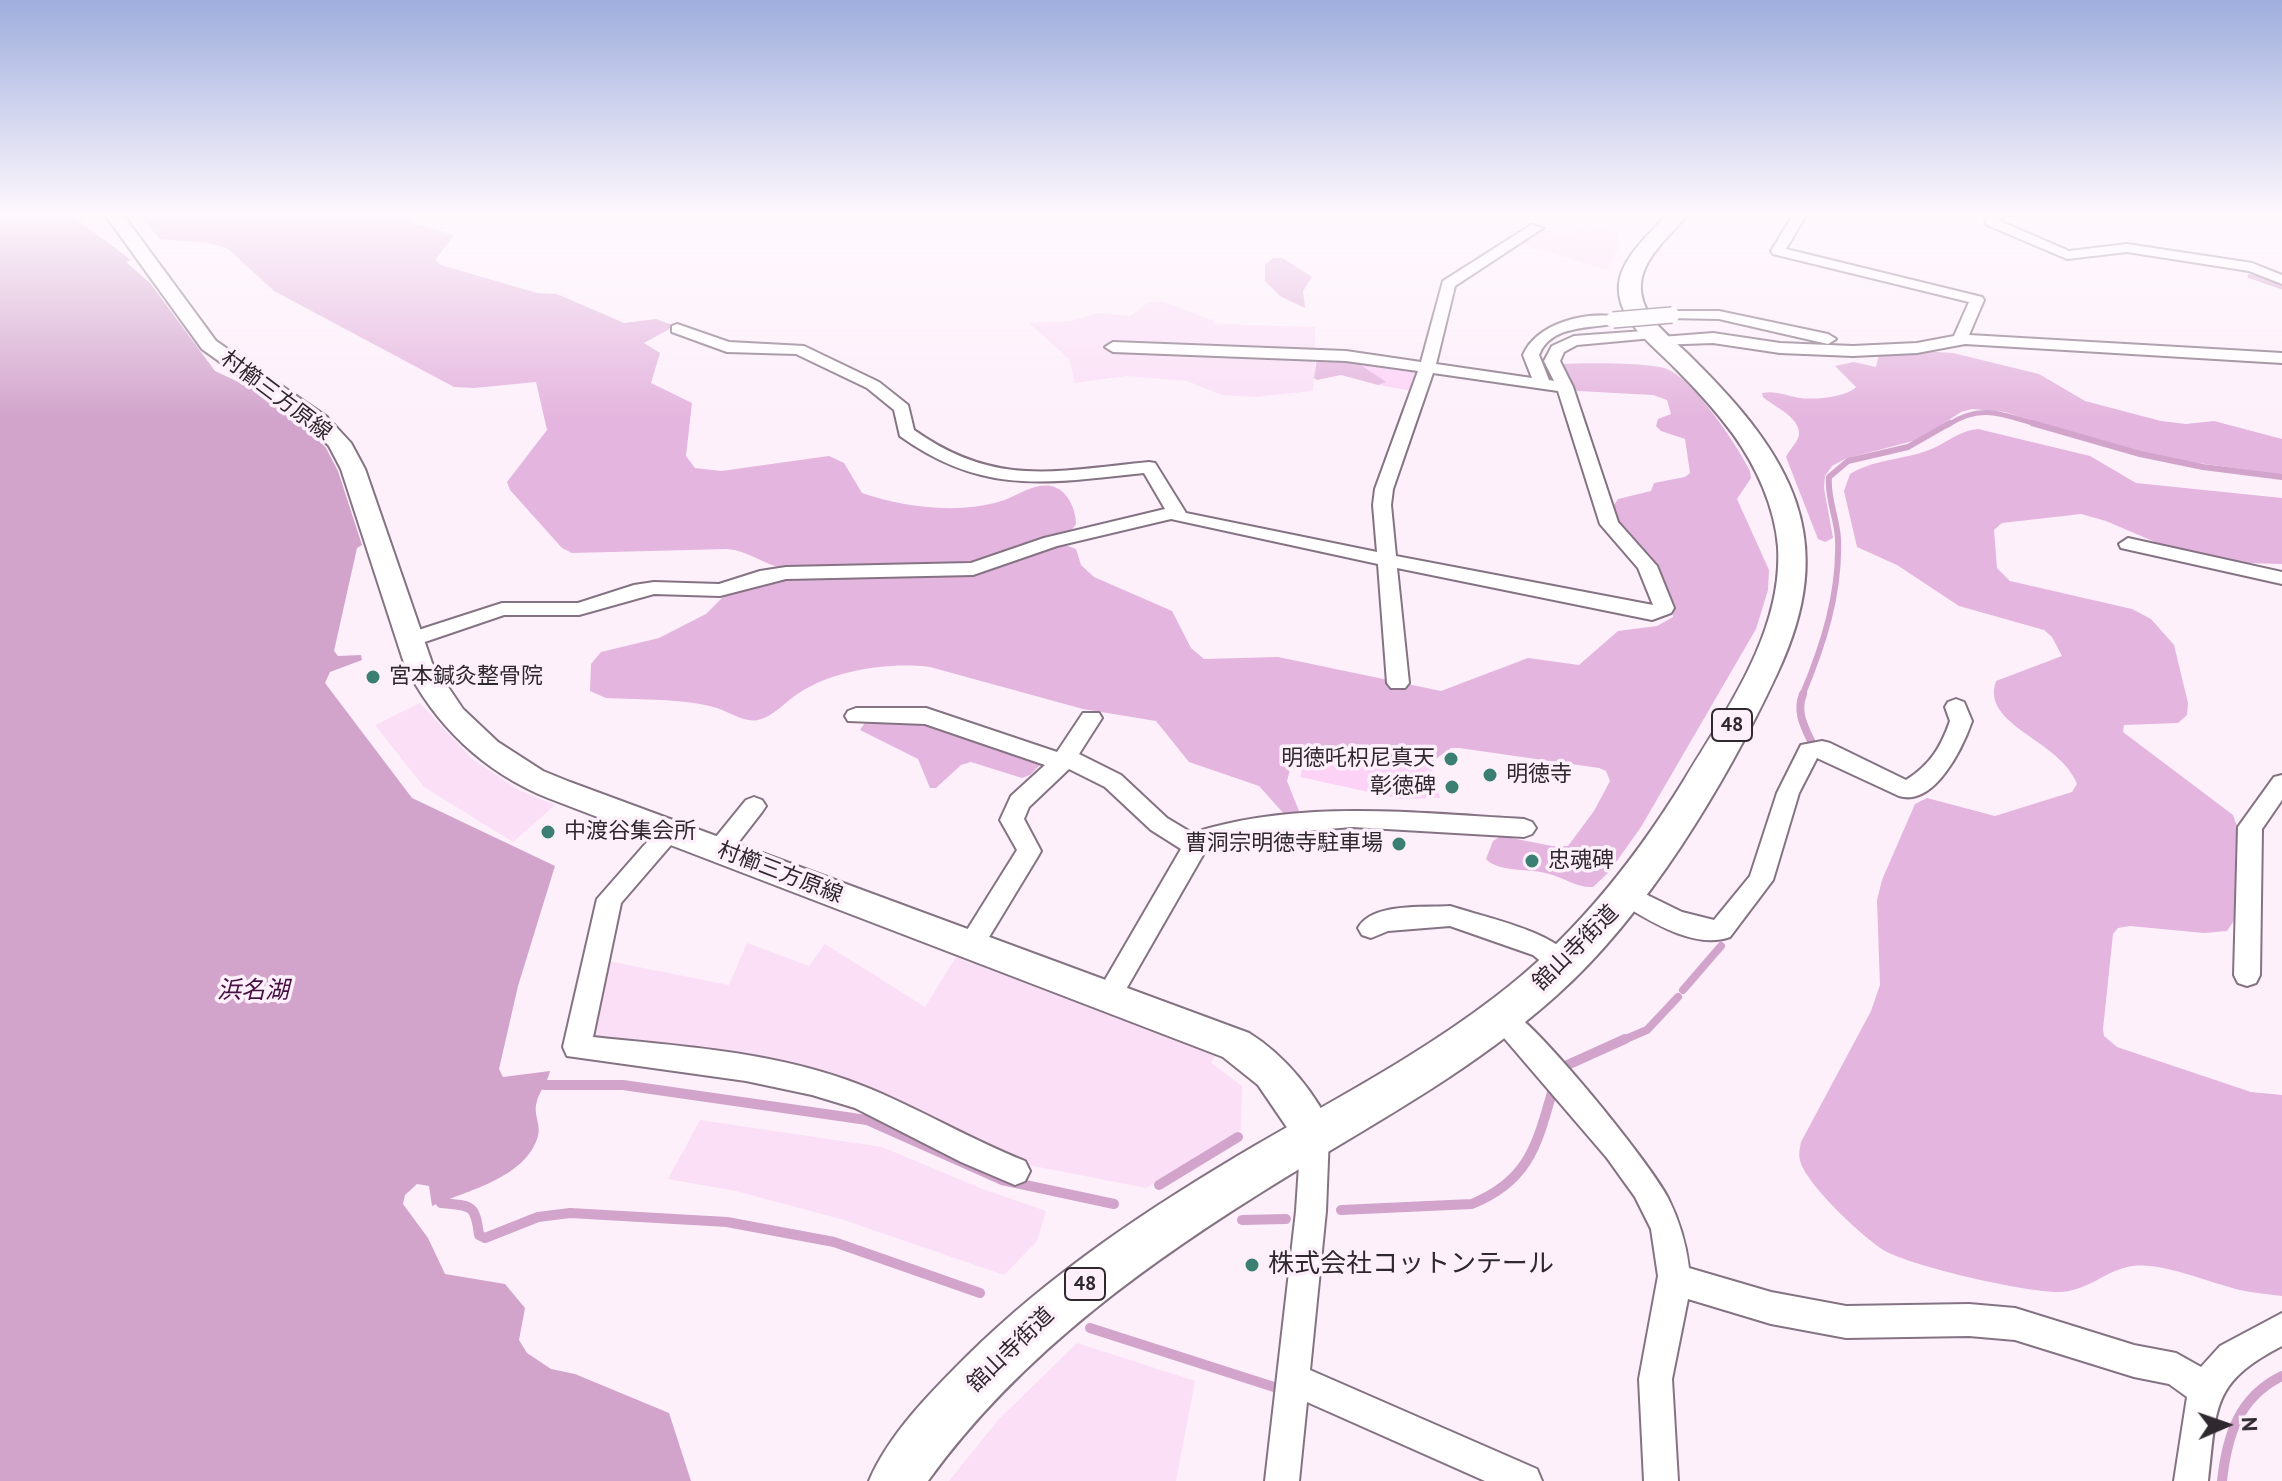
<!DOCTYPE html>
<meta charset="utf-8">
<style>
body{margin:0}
#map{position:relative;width:2282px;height:1481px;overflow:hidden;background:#fdf0fb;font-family:"PT Sans",sans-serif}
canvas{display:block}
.north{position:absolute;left:2186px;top:1385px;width:80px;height:80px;-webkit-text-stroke:6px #fdf0fb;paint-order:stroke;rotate:88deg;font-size:22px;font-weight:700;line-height:32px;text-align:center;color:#30282f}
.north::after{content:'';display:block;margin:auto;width:28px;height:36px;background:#30282f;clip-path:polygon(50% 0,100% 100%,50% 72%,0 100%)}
</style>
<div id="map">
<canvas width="2282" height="1481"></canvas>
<div class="north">N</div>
</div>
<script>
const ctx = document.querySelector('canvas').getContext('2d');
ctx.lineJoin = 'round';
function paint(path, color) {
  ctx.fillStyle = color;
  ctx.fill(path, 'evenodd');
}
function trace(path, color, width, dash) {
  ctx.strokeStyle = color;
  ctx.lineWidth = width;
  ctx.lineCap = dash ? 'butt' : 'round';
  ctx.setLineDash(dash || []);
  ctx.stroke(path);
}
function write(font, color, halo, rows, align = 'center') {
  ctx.font = font + ' "PT Sans","Noto Sans JP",sans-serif';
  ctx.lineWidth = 7;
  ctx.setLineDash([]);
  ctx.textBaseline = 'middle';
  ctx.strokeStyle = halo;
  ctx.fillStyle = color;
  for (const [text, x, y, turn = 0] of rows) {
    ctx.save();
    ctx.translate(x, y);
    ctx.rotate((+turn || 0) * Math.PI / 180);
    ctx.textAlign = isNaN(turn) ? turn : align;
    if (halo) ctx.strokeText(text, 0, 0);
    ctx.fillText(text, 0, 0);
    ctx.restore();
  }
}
const built = new Path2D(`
 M1588 225 1609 229 1617 235 1620 245 1607 270 1519 243 1542 228 1568 236 1581 226Z
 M1149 302H1164L1214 321V324L1315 327V352L1108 344 1107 350 1316 358 1313 391 1255 397 1221 395 1187 381 1127 376 1075 383 1069 359 1029 323 1070 321 1099 313 1130 316Z
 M420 703 472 759 519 790 555 805 513 842 424 787 375 725Z
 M747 943 809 966 825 944 925 1007 956 957 1215 1056 1211 1063 1242 1086 1241 1130 1146 1188 1018 1163 888 1101 594 1041 588 1033 603 960 729 985Z
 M700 1120 882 1147 980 1188 1046 1211 1037 1241 1004 1275 844 1220 736 1191 668 1179Z
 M1077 1343 1195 1381 1176 1481H949L998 1420Z`);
const green = new Path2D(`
 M1355 361 1417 370 1420 372 1413 391 1378 385 1368 370Z
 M1306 757 1356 765 1430 763 1440 798 1401 799 1300 777Z`);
const forest = new Path2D(`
 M137 212H398L411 216V222L454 235 435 260 441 265 537 293 557 294 624 323 656 319 675 326 644 343 660 353 651 383 692 403 686 456 695 468 721 471 829 456 844 463 862 493C903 507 955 514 998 502 1016 498 1031 483 1051 486 1067 489 1076 509 1076 524L1070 532 1059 536 979 563 788 569C765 566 750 551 727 549L572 553 562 548 510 490 507 482 547 430 536 382 474 388 454 387 274 291 227 248 207 243 160 239Z
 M1282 258 1312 277 1303 291 1305 308 1280 296 1265 281V265L1273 258Z
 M1920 351 1953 353 2039 374 2085 401 2161 421 2186 424 2214 421 2282 439V475L2171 459 2110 445 2005 412 1972 409 1961 412 1920 439 1845 459 1832 466 1825 476 1824 488 1833 538 1825 542 1818 539 1786 457C1789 450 1799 441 1799 434 1800 417 1773 406 1763 397L1762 393C1776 390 1787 396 1800 398 1815 400 1847 397 1856 387L1835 366 1854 362 1876 367 1879 354Z
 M1317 359 1355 361 1386 382 1378 385 1341 375 1317 380 1314 378Z
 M1564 364C1585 363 1653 362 1669 370 1694 381 1738 446 1750 471L1751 478 1737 499 1769 570 1768 590 1756 629 1641 827 1609 872 1593 887C1577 888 1565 878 1549 874 1531 868 1499 873 1486 859L1493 841 1501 836 1552 846H1568L1594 811 1610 781 1606 771 1599 768 1459 748H1451L1430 763 1356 765 1300 757 1292 762 1287 781 1299 811 1294 815H1285L1259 786 1189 762 1156 721 1083 709 930 667C889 662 834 670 799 693 786 701 773 717 758 720 745 723 729 712 717 708 682 698 642 700 606 698L590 691 591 664 601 652 659 638 706 614 727 593 773 579 963 574 1065 545 1076 549 1081 565 1094 577 1172 611 1191 648 1204 659 1278 657 1441 691 1528 658 1579 665 1618 631 1657 626 1673 617 1672 609 1617 524 1612 508 1618 499 1651 491 1654 483 1685 477 1690 473 1685 439 1661 431 1656 426 1658 419 1671 414 1667 400 1653 395 1578 391 1573 389 1561 366Z
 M1978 429 2090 456 2136 483 2282 498V564L2247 563 2169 548 2106 521 2081 514 2002 523 1994 530 1997 568 2010 581 2132 609 2151 619 2174 645 2188 703 2187 715 2178 723 2124 725 2123 732 2233 815 2238 829 2235 919 2227 931 2204 933 2130 926 2118 928 2113 934 2103 1029 2104 1036 2117 1047 2251 1092 2282 1095V1296C2268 1294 2254 1293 2240 1290 2210 1283 2163 1262 2133 1266 2107 1269 2087 1292 2059 1292 2024 1292 1919 1268 1887 1252 1865 1240 1812 1189 1802 1166 1798 1157 1799 1152 1801 1142L1871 1011 1880 985 1877 900 1882 880 1915 804 1927 798 1995 816 2072 792 2077 784C2060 739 1980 726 1996 681L2062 656 2052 637 2044 630 1959 606 1897 565 1857 547 1844 491 1850 474C1876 458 1909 460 1936 447 1952 439 1960 431 1978 429Z
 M914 720 1042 763 1030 775 1022 778 971 762 961 765 936 788H930L918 759 860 730 866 721Z`);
const water = new Path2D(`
 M0 212H67L131 260 126 262 150 283 215 371 251 388 306 427 326 448 338 471 362 545 357 548 334 651 338 656 361 655 362 660 330 672 325 683 412 798 555 866 518 986 499 1069 503 1077 550 1071C548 1082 538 1092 536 1105 534 1115 541 1125 538 1136 526 1178 468 1190 432 1206L429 1186 417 1184 405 1195 403 1204 428 1238 445 1274 505 1284 525 1308 519 1340 527 1353 551 1369 575 1374 669 1413 691 1481H0Z`);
const streamFar3 = new Path2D(`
 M2250 276 2282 287
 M1948 425C1981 403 2003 415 2039 425`);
const streamFar2 = new Path2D(`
 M2032 423 2140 454 2203 467 2282 477
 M1802 696C1823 646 1840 594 1838 539 1837 518 1827 498 1829 477L1848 461 1908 447 1950 423`);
const streamFar1 = new Path2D(`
 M1803 694C1796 712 1804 726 1812 743
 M1683 990 1721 946
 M1621 1041 1647 1030 1678 997`);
const stream = new Path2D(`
 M1563 1067 1625 1039
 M544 1085H623L867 1120 1002 1180 1114 1204
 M1159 1185 1238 1137
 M441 1203C471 1206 475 1203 479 1235L485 1238 538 1217 570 1213 727 1222 834 1242 980 1293
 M1341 1210 1472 1204C1530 1180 1537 1144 1553 1089
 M1242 1220 1286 1219
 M1090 1328 1274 1387
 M2222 1481C2227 1435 2239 1397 2282 1376`);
const street = new Path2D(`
 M1795 212H1808L1786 249 1982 297 1984 300 1969 335 2282 353V363L1965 344 1917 353 1853 356 1780 353 1713 343 1656 345V339L1661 337 1713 333 1780 343 1853 346 1917 343 1954 336 1969 302 1773 254 1771 251Z
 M1994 212H2007L2000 221 2069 251 2127 244 2252 263 2282 275V284L2249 271 2127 252 2067 259 1987 225 1985 222Z
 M1531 225 1543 228 1455 286 1436 364 1532 378 1523 355C1537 323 1586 311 1618 317V323C1591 329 1551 324 1539 355L1549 380 1554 381 1544 361 1552 346 1574 336 1658 330V336L1653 338 1577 345 1564 352 1560 361 1573 387 1618 522 1657 566 1674 608 1671 613 1652 620 1397 568 1409 683 1405 688H1391L1387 683 1378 564 1171 519 1057 546 973 575 786 579 720 596 654 594 579 615H504L410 647 400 640 403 635 502 603H578L634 585 654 582 719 584 760 571 786 567 971 563 1044 538 1165 509 1144 473C1047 483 984 496 900 436L894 410 867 388 796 354 727 352 672 332V326L677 324 729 342 804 346 879 382 908 405 914 430C996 488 1056 471 1149 462L1155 463 1186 513 1377 552 1373 505 1375 489 1418 371 1346 361 1113 352 1105 347 1113 342 1346 351 1421 362 1443 281ZM1433 373 1558 391 1600 524 1638 568 1653 605 1396 556 1391 505 1393 489Z
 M1672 311H1719L1828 334 1836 339 1828 344 1719 319 1667 318 1665 315Z
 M2128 538 2282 572V584L2121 548 2119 544Z
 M1956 699 1964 702 1972 721C1963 747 1935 807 1899 796L1817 758 1799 793 1773 880 1730 937C1693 950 1649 920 1618 902L1615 895 1618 888 1627 885 1682 912 1714 920 1750 876 1777 793 1801 745 1822 741 1830 743 1906 780C1930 765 1941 747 1950 721L1945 707 1948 702Z
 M856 708H926L1057 752 1083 713H1099L1102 718 1079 754 1121 775 1167 818 1192 833C1300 799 1414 813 1524 819L1532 822 1536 828 1532 834 1524 837 1352 827 1279 833 1207 848 1117 1005 1108 1008 1099 1005 1095 997 1181 849 1151 830 1105 787 1069 769 1029 807 1024 819 1041 851 1037 858 980 952 971 956 962 952 958 945 962 938 1017 850 1000 820 1011 796 1045 765 925 724 848 721 845 716 848 711Z
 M2282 775V800L2262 829 2260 975 2256 983 2247 986 2238 983 2234 975 2238 827 2274 777Z
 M754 797 762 800 766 806 762 812 727 857 719 859 711 857 707 850 711 843 746 800Z
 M669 823 677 826 681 832 677 838 621 903 593 1037C677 1046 766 1051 847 1080 909 1102 964 1137 1025 1161L1030 1171 1025 1181 1015 1185 961 1162 855 1108 812 1095 746 1081 567 1056 563 1047 597 899 661 826Z
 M1450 906C1483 917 1560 932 1576 964L1572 972 1563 975 1554 972 1533 955 1450 926 1388 931 1371 938 1362 935 1358 928C1372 902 1425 908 1450 906Z
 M1501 1004C1532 1016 1651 1164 1668 1198 1679 1220 1686 1243 1689 1268L1771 1292 1846 1306 1969 1304 2015 1308 2134 1345 2176 1353 2201 1367 2220 1346 2282 1313V1346C2210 1383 2217 1408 2208 1481H2174L2187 1397 2169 1384 2134 1377 2015 1340 1969 1336 1846 1338 1771 1324 1688 1299 1672 1379 1678 1481H1644L1639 1379 1658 1276 1651 1229 1635 1197 1607 1158 1492 1024 1488 1016 1492 1008Z
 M1315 1122 1325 1125 1329 1135 1326 1211 1310 1370 1537 1469 1542 1481H1485L1307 1402 1299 1481H1265L1296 1211 1301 1135 1305 1125Z`);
const secondary = new Path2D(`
 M103 212H121L216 341 327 417 351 443 365 469 432 663 463 709 498 742 543 771 570 782 1249 1033C1286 1056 1317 1095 1335 1135L1329 1148 1315 1153 1301 1148 1258 1085 1223 1057 548 798C484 772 434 725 404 663L341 469 329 446 311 427 202 349Z`);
const primary = new Path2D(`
 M1669 212H1689C1674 233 1644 255 1641 283 1638 317 1673 338 1693 359 1792 457 1841 539 1777 674 1726 783 1647 915 1557 995 1477 1067 1382 1119 1291 1174 1155 1257 1022 1351 928 1481H869C889 1434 930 1393 966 1357 1052 1272 1152 1206 1256 1145 1337 1098 1421 1054 1495 997 1573 938 1633 863 1684 780 1726 710 1783 632 1778 547 1775 507 1756 466 1733 434 1716 411 1696 389 1675 368 1653 345 1615 319 1619 283 1623 255 1652 232 1669 212Z`);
const streetBridge = new Path2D(`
 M1613 320 1672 315`);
const markers = [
 [373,677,8,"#3b7f73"],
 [1451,759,8,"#3b7f73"],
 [1490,775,8,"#3b7f73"],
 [1452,787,8,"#3b7f73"],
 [548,832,8,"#3b7f73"],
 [1399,844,8,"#3b7f73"],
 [1532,861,8,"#3b7f73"],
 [1252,1265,8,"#3b7f73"]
];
const shields = [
 [1732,725,40],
 [1085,1284,40]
];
const shieldNames = [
 ["48",1732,725],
 ["48",1085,1284]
];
const streetNames = [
 ["村櫛三方原線",276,396,37],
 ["村櫛三方原線",780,873,21],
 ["舘山寺街道",1576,948,-45],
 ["舘山寺街道",1011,1350,-44]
];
const poiNames = [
 ["宮本鍼灸整骨院",389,677],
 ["明徳吒枳尼真天",1435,759,"right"],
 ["明徳寺",1506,775],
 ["彰徳碑",1436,787,"right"],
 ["中渡谷集会所",564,832],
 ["曹洞宗明徳寺駐車場",1383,844,"right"],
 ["忠魂碑",1548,861]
];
const waterNames = [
 ["浜名湖",253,991]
];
const nearPoinames = [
 ["株式会社コットンテール",1268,1265]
];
paint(built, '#fadff6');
paint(green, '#fdd2f7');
paint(forest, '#e4b5de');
paint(water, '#d2a4cc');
trace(streamFar3, '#d2a4cc', 5);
trace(streamFar2, '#d2a4cc', 6);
trace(streamFar1, '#d2a4cc', 8);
trace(stream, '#d2a4cc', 10);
trace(street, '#857383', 4);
trace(secondary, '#857383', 4);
trace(primary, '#857383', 4);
paint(street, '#fff');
paint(secondary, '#fff');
paint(primary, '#fff');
trace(streetBridge, '#857383', 18, []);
trace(streetBridge, '#fff', 15);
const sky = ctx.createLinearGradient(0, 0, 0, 419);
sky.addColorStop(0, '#9faedd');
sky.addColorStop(0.51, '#fef8fd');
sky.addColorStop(1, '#fef8fd00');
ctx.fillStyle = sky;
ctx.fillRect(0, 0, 2282, 419);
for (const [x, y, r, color] of markers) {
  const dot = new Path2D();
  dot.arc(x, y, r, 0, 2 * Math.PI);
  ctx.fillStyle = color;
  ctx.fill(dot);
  trace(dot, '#fdf0fb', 3);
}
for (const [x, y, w] of shields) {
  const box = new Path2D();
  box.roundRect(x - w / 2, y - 16, w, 32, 6);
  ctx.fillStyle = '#fdf0fb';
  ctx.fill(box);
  trace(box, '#30282f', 2);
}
write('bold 20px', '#30282f', null, shieldNames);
write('22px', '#30282f', '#fdf0fb', streetNames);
write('22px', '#30282f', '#fdf0fb', poiNames, 'left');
write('italic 24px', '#461043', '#fdf0fb', waterNames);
write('26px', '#30282f', '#fdf0fb', nearPoinames, 'left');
</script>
